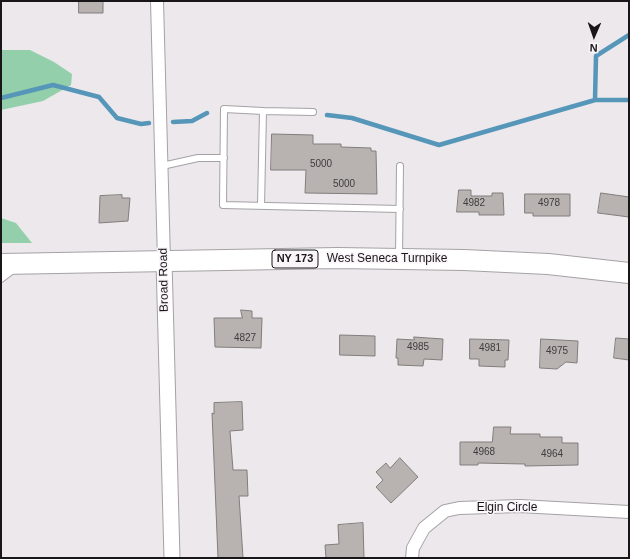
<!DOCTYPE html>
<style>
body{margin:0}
#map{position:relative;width:630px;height:559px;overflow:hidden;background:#ece8eb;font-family:Arial,sans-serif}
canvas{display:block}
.frame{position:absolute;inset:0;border:2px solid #181618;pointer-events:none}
.north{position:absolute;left:574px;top:16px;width:40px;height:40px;-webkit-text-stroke:3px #f9f5f9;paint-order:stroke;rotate:182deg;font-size:11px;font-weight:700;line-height:16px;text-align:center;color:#181618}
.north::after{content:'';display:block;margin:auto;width:14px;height:18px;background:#181618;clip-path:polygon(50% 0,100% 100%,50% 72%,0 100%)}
</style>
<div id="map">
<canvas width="630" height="559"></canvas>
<div class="frame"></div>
<div class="north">N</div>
</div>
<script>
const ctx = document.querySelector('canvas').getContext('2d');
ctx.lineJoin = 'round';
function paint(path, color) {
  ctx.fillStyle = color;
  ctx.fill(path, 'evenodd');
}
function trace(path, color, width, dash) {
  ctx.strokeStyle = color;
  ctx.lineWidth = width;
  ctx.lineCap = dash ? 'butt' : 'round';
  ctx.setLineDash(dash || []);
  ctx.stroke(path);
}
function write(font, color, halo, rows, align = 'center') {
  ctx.font = font + ' Arial,sans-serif';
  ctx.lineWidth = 3;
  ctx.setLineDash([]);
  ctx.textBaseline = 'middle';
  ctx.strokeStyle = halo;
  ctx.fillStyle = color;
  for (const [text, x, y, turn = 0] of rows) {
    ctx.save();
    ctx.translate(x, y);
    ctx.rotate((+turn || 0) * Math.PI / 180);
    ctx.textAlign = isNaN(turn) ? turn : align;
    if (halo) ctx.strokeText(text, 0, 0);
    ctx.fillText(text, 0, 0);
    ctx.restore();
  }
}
const green = new Path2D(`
 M1 50H30L54 62 72 74 71 85 43 101 1 110Z
 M1 218 16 223 32 243H1Z`);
const stream = new Path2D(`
 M1 98 53 85 99 97 117 118 141 124 149 123
 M595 100 596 56 629 35
 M327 115 352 118 439 145 595 100H629
 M173 122 192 121 207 113`);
const building = new Path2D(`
 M79 1H103V13H79Z
 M272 134 313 135V144H341V147L371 148V151H376L377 194 305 193 306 170H271Z
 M459 190H471V196H492V193H503L504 215H479V212H457Z
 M601 193 629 197V217L598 213Z
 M525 194H570V216H533V213H525Z
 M122 195V198H130L128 221 99 223 100 196Z
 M241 310 252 311V318H262L261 348 215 347 214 318H242Z
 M340 335 375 336V356L340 355Z
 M414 337 443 339 442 360 424 359 423 366 398 365V358H396L397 339 414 340Z
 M616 338 629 339V360L614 358Z
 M470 339 509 340 508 360H505V367L479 366V359H470Z
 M541 339 578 341 577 363 566 362 557 369 540 368Z
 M242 402 243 430 230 431 233 470H247L248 496H239L243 558H218L212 413 214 414V403Z
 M494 427H511L510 434H540V437H562V443H578V465L525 466V464L478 463V465H460V442H492Z
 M400 458 418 477 391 503 376 487 383 480 376 472 386 463 390 468Z
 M363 523 364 558H326L325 545 339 544 338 525Z`);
const service = new Path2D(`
 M263 111 224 109 223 205 400 209
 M162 166 198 158H224
 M261 206 263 111 313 112
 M399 257 400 166
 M1 279 14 269`);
const minor = new Path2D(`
 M157 1 164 261
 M412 558 413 548 424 528 445 511 459 508 520 506 629 512`);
const tertiary = new Path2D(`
 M164 261 172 558`);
const primary = new Path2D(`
 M1 264 338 258 464 260 548 264 629 273`);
const numberNames = [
 ["5000",321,164],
 ["5000",344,184],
 ["4982",474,203],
 ["4978",549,203],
 ["4827",245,338],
 ["4985",418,347],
 ["4981",490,348],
 ["4975",557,351],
 ["4968",484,452],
 ["4964",552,454]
];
const shields = [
 [295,259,46]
];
const shieldNames = [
 ["NY 173",295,259]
];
const streetNames = [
 ["West Seneca Turnpike",387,259],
 ["Broad Road",164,280,-91],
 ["Elgin Circle",507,508]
];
paint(green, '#93cfab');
trace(stream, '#5596b9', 4.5);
paint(building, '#b8b2b1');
trace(building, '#827d7c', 1);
trace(service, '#a5a2a5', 8);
trace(minor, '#a5a2a5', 14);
trace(tertiary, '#a5a2a5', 17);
trace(primary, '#a5a2a5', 22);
trace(service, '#fff', 6);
trace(minor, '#fff', 12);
trace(tertiary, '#fff', 15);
trace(primary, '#fff', 20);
write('10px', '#403d3e', null, numberNames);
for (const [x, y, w] of shields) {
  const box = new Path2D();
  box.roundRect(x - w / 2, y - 9, w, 18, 3);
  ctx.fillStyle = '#f9f5f9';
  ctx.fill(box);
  trace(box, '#181618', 1);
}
write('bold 11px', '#181618', null, shieldNames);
write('12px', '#181618', '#f9f5f9', streetNames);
</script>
